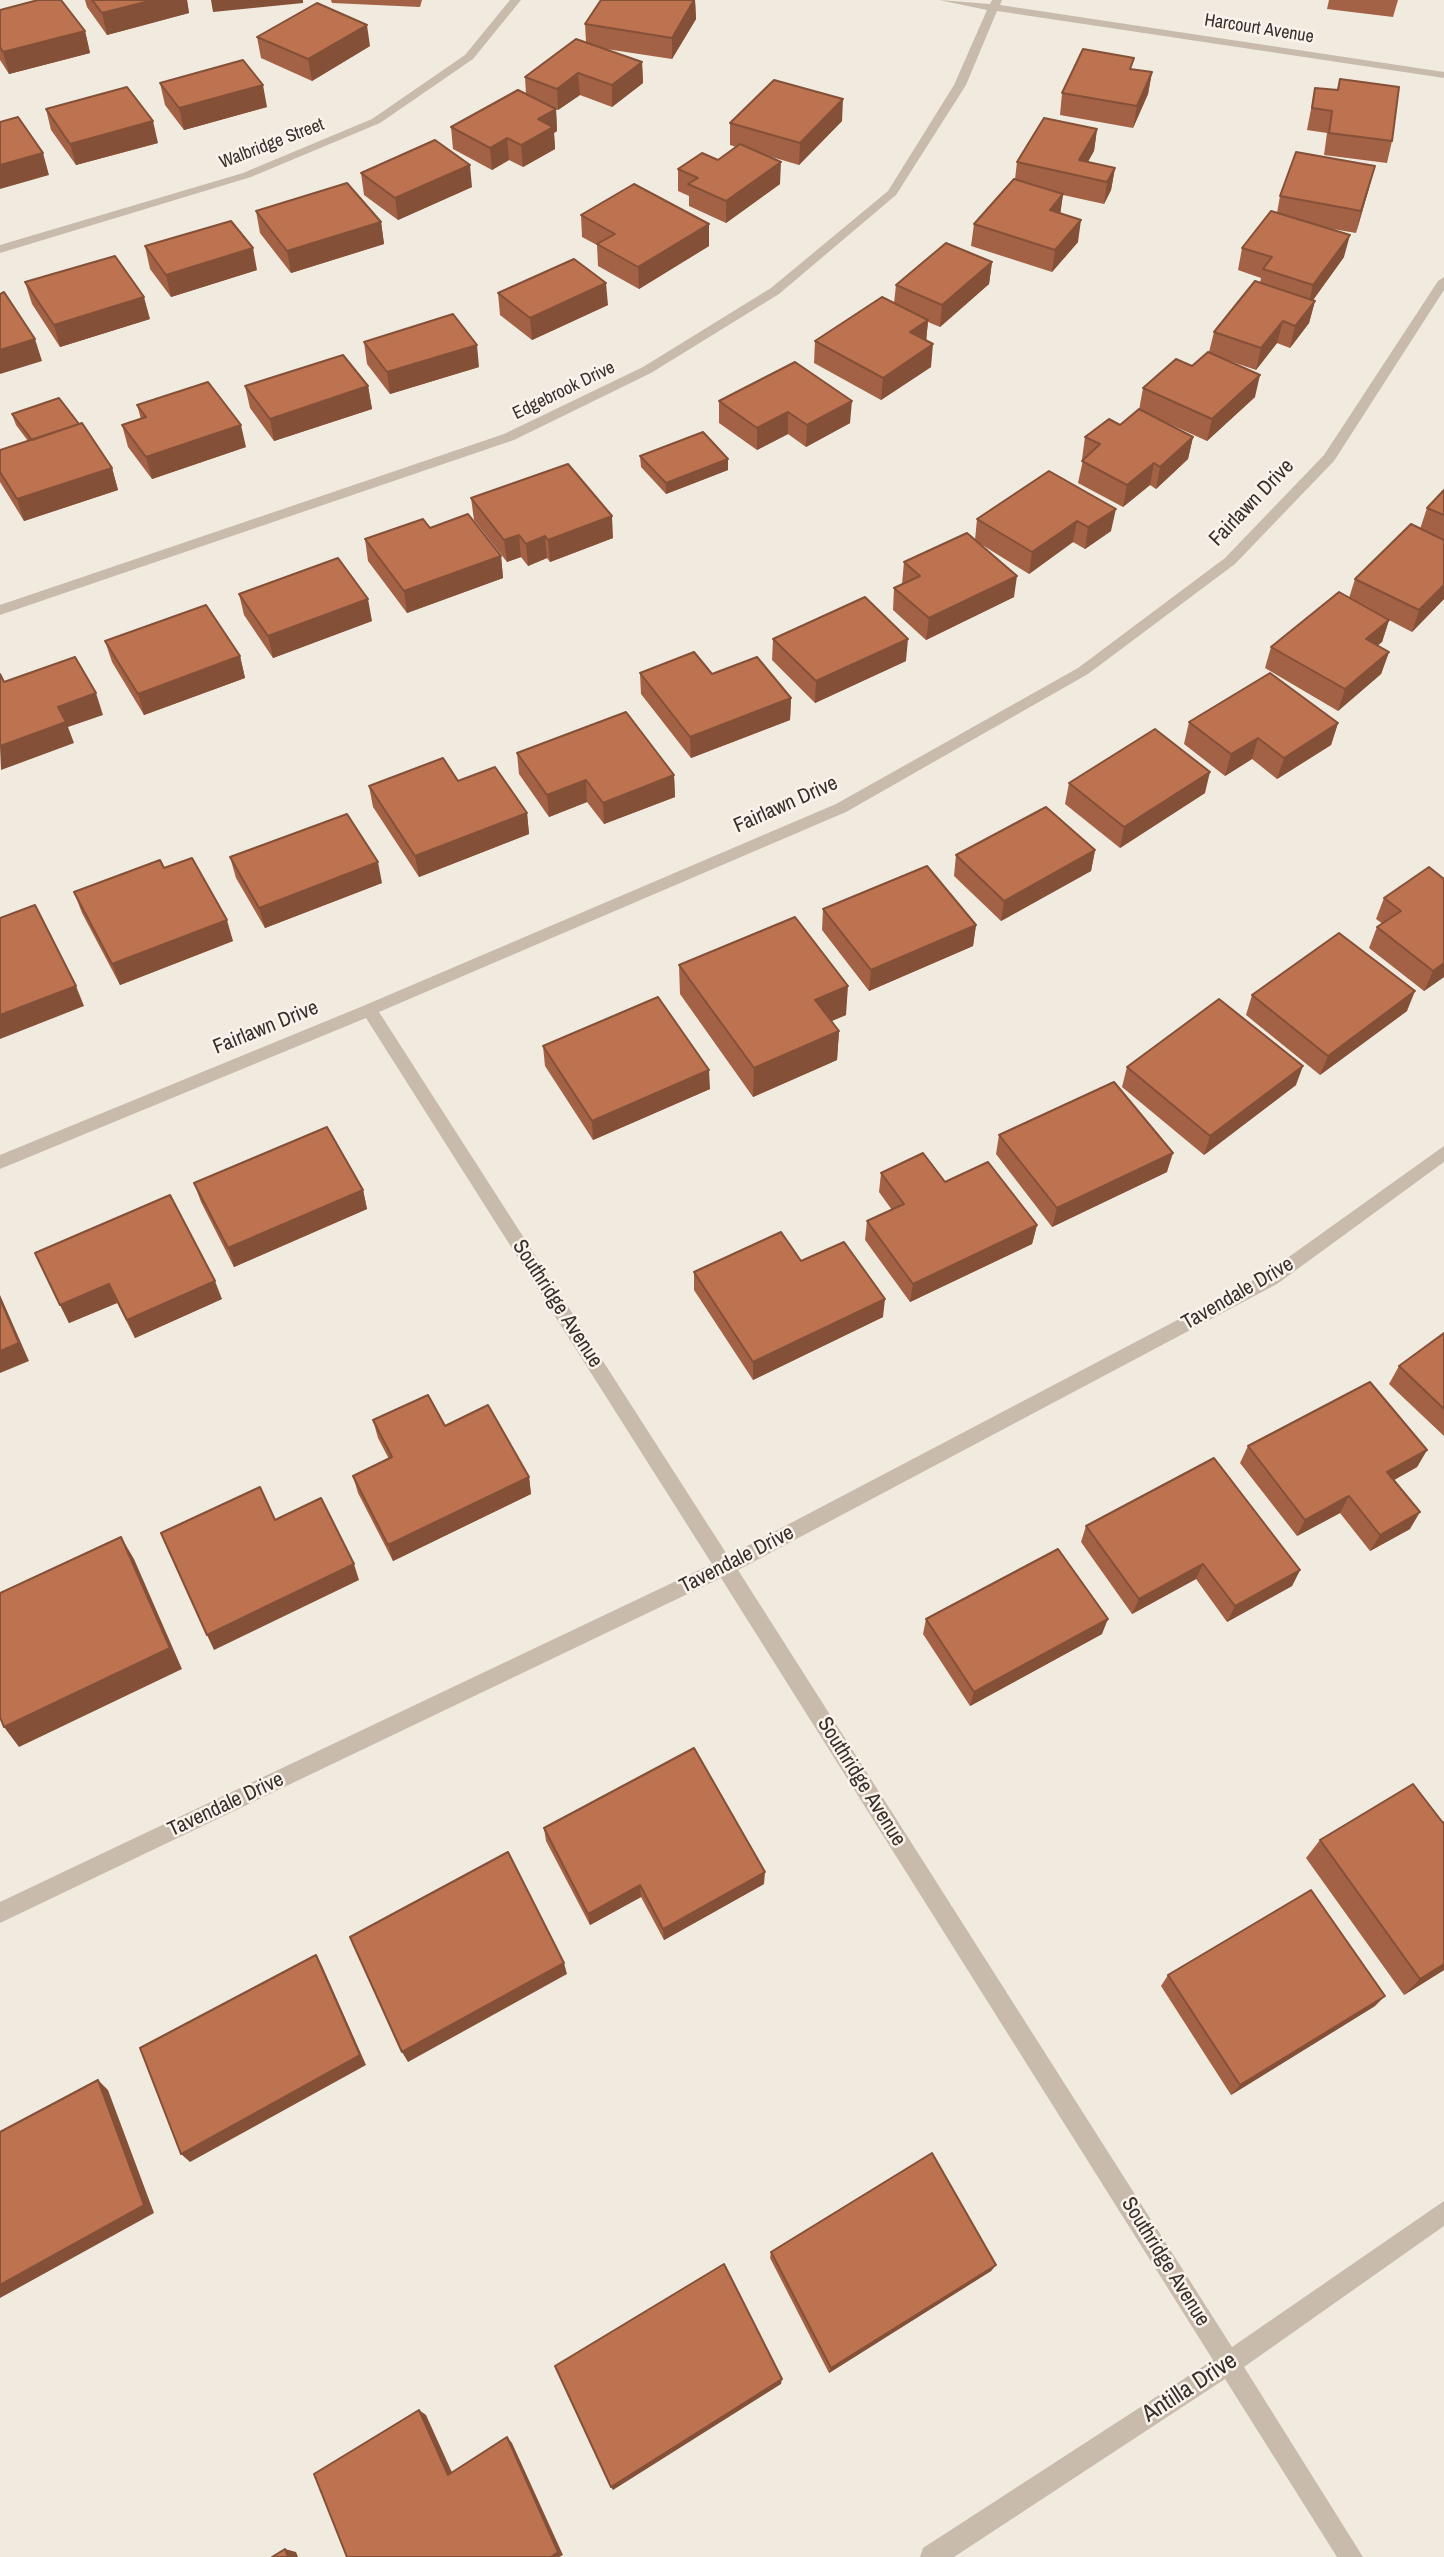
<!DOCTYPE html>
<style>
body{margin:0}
canvas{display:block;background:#f1eadf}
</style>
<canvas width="1444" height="2557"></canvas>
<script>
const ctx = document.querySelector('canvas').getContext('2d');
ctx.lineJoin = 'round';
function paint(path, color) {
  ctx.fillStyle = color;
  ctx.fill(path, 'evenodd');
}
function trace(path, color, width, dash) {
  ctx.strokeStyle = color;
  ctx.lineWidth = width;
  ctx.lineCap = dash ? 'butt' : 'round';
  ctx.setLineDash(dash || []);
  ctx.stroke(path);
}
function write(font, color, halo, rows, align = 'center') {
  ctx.font = font + ' "Archivo Narrow",sans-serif';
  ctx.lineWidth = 5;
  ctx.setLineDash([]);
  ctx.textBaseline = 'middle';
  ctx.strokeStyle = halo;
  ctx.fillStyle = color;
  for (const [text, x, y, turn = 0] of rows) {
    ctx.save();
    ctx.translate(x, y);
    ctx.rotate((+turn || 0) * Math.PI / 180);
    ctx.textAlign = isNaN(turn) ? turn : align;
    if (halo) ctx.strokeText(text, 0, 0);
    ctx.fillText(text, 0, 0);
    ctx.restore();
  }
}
const minor = new Path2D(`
 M510 0H521L473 59 380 123 251 177 0 253V245L243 173 372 119 465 55Z
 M939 0 990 4 992 0H1002L1000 5 1444 72V78L997 11 966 85 896 195 779 294 651 373 514 440 0 615V605L504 434 643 367 771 288 888 191 954 85 987 10Z
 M1444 277V290L1334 461 1235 564 1088 674 846 812 379 1012 728 1556 1265 1274 1444 1146V1162L1277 1284 738 1570 1232 2347 1444 2201V2226L1244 2367 1363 2557H1337L1225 2379 954 2557H920L923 2548 1213 2360 721 1578 0 1923V1902L712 1564 366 1018 0 1169V1155L363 1006 836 804 1078 668 1225 558 1324 455 1438 281Z`);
const wall = new Path2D(`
 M85 0H187L189 13 107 35 87 7Z
 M331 0H422L420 7 332 3Z
 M601 0H695L696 19 672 59 606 49 642 62 643 83 612 107 580 95 558 110 556 109 557 131 554 133 555 149 523 167 509 160 492 170 453 149 451 127 526 94 525 77 586 42 585 24Z
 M1329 0H1398L1393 17 1327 9Z
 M0 10 85 31 90 53 9 74 0 60Z
 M257 37 370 46 312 81 261 58Z
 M1133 69 1152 72 1148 94 1133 128 1060 115 1062 93Z
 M1340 79 1392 141 1387 163 1324 155 1327 133 1307 130 1315 88 1337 90Z
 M160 83 267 107 184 130 165 105Z
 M46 109 158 143 76 165 51 130Z
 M842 121 799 165 765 155 780 184 726 223 689 206V196L678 191V169L718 160 736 147 730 145V123Z
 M1097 129 1094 151 1088 162 1115 168 1111 190 1104 204 1063 195 1060 213 1078 242 1052 272 971 246 974 224 1015 179 1017 162Z
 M361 173 472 187 398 220 364 195Z
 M1369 188 1356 233 1327 228 1344 257 1313 300 1315 301 1309 323 1290 348 1277 343 1256 370 1224 359 1255 397 1207 441 1152 416 1193 437 1188 459 1156 489 1150 485 1123 507 1078 483 1083 460 1082 459 1085 437 1120 425 1139 410 1143 388 1192 366 1209 352 1214 332 1260 283 1261 278 1238 270 1242 248 1277 213 1280 196Z
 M256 211 381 222 384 244 291 273 260 233Z
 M581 215 709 246 639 289 598 266 597 245 582 237Z
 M145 246 257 270 171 297 150 269Z
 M992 262 989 284 940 327 928 322 926 341 931 367 881 400 814 363 815 341 894 303 896 285Z
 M25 282 150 319 60 347 32 304Z
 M498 293 608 305 532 340 500 315Z
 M364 342 479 367 390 394 367 364Z
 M245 386H368L372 409 274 441 250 408Z
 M719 401 850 423 806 447 788 434 757 450 719 423Z
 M137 405 246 447 152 479 128 447 122 425 141 419Z
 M12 414 112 468 118 490 24 521 0 482V450L28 441 16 425Z
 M640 456 728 470 666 494 641 467Z
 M1049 471 1111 531 1085 549 1073 542 1029 574 979 543 1014 597 926 640 893 610 894 588 902 584 904 562 975 540 977 519Z
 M1444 490V599L1412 632 1389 620 1382 642 1377 645 1389 652 1381 674 1338 711 1265 668 1271 647 1349 598 1355 579 1420 529 1427 508Z
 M471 498 613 538 550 562 547 558 528 566 521 557 507 562 474 520Z
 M430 528 501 556 503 578 407 613 368 561 365 539Z
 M239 594 372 621 273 658 244 615Z
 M773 639 906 661 815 703 772 660Z
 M105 641 240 656 245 678 144 715 112 662Z
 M640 673 712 674 791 698 790 720 691 758 641 694Z
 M1189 722 1338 723 1331 745 1277 779 1252 759 1225 776 1184 744Z
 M517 753 674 775 675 797 604 824 587 802 549 817 519 774Z
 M458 781 527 813 529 834 419 877 373 807 369 786Z
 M1069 783 1205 793 1120 848 1065 804Z
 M1095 850 1091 871 1001 921 954 876 956 855Z
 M230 857 382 883 265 928 236 878Z
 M164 868 233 941 120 985 82 913 74 892Z
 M1444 879V977L1424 991 1369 948 1377 927 1383 924 1376 919 1384 898Z
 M823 909 976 925 973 946 869 991 822 930Z
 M679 965 846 1015 831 1021 839 1031 837 1060 753 1097 680 994Z
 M1252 995 1407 1011 1320 1075 1246 1015Z
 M543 1046 710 1089 593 1140 545 1066Z
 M1127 1067 1296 1085 1204 1155 1122 1087Z
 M999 1135 1167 1172 1052 1227 996 1154Z
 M881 1173 1037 1225 1032 1244 910 1302 865 1240 867 1221 892 1210 879 1192Z
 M194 1183 363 1190 367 1209 234 1267 201 1202Z
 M35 1253 222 1299 135 1338 117 1303 69 1323Z
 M801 1261 883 1317 753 1380 694 1290V1272Z
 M1444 1333V1436L1389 1384 1399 1366Z
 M373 1420 445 1426 529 1477 531 1494 393 1561 358 1493 353 1476 389 1459 378 1438Z
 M1248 1446 1427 1450 1417 1467 1394 1480 1410 1529 1370 1551 1340 1513 1297 1536 1240 1463Z
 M1086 1526 1300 1570 1292 1586 1227 1622 1196 1579 1132 1614 1081 1542Z
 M926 1619 1102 1634 970 1706 923 1634Z
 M1443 1823 1444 1970 1404 1995 1306 1858 1320 1840Z
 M544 1828 764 1884 664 1940 641 1897 590 1925 546 1841Z
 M1168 1975 1375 2006 1231 2095 1161 1986Z
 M771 2252 996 2265 991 2271 829 2373 770 2258Z`);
const shadedWall = new Path2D(`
 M153 0H187L189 13 107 35 102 13Z
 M211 0H303V3L213 12Z
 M694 0H695L696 19 672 59V38Z
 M367 25 370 46 312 81 308 59Z
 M85 31 90 53 9 74 3 52Z
 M642 62 643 83 612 107V85Z
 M1152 72 1148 94 1133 128 1137 106Z
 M578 73 580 95 558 110 557 89Z
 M263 85 267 107 184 130 179 108Z
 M843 99 842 121 799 165 800 143Z
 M556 109 557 131 554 133 555 149 523 167 521 145 538 119Z
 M153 121 158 143 76 165 70 144Z
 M1097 129 1094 151 1079 176V160Z
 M507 138 509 160 492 170 490 148Z
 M43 153 49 175 0 189V165Z
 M781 162 780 184 726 223V201Z
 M470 165 472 187 398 220 395 198Z
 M1375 166 1369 188 1356 233 1361 211Z
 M1115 168 1111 190 1104 204 1107 182Z
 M1063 194 1060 216 1050 210Z
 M1081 220 1078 242 1052 272 1055 250Z
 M381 222 384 244 291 273 287 251Z
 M709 224V246L639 289 638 267Z
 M1350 235 1344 257 1308 307 1313 285Z
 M253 248 257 270 171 297 166 275Z
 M992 262 989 284 940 327 942 305Z
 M606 283 608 305 532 340 530 318Z
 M144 297 150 319 60 347 54 325Z
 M1315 301 1309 323 1290 348 1295 326Z
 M928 320 926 342 910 332Z
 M1283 321 1277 343 1256 370 1261 348Z
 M35 339 42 361 0 374V350Z
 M933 344 931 367 881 400 883 378Z
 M477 345 479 367 390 394 387 372Z
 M1260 375 1255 397 1207 441 1212 419Z
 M368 386 372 409 274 441 270 419Z
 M852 401 850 423 806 447 807 425Z
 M788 412V434L757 450V428Z
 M241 425 246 447 152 479 146 457Z
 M1193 437 1188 459 1156 489 1160 467Z
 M728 459V470L666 494V483Z
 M1154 463 1150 485 1123 507 1127 485Z
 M112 468 118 490 24 521 17 499Z
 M1116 509 1111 531 1085 549 1088 527Z
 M612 516 613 538 550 562 548 540Z
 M1077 521 1073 542 1029 574 1032 552Z
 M519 535 521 557 507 562 504 540Z
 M545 536 547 558 528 566 526 544Z
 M501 556 503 578 407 613 404 591Z
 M1017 576 1014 597 926 640 929 618Z
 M1444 585V599L1412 632 1419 610Z
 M368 599 372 621 273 658 268 636Z
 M1389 620 1382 642 1359 661 1366 639Z
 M908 639 906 661 815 703 816 681Z
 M1389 652 1381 674 1338 711 1345 689Z
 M240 656 245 678 144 715 138 694Z
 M96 693 103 715 68 727 74 743 1 770 0 746 58 707Z
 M791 698 790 720 691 758 690 737Z
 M1338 723 1331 745 1277 779 1284 758Z
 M1258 738 1252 759 1225 776 1231 754Z
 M1210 772 1205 793 1120 848 1124 827Z
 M674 775 675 797 604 824 603 803Z
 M586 780 587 802 549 817 547 795Z
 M527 813 529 834 419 877 415 856Z
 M1095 850 1091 871 1001 921 1004 901Z
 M378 862 382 883 265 928 259 908Z
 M227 920 233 941 120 985 112 964Z
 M976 925 973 946 869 991 871 970Z
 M1444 963V977L1424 991 1433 971Z
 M76 986 84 1006 0 1039V1015Z
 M848 986 846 1015 813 1029 815 1000Z
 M1415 991 1407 1011 1320 1075 1328 1056Z
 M839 1031 837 1060 753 1097 754 1068Z
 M1303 1066 1296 1085 1204 1155 1210 1136Z
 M709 1070 710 1089 593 1140 592 1121Z
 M1173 1153 1167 1172 1052 1227 1057 1208Z
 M363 1190 367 1209 234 1267 228 1248Z
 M1037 1225 1032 1244 910 1302 913 1284Z
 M215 1281 222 1299 135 1338 127 1320Z
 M109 1284 117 1303 69 1323 60 1305Z
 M0 1295 29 1361 0 1373Z
 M885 1299 883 1317 753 1380V1362Z
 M1427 1450 1417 1467 1378 1489 1387 1472Z
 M529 1477 531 1494 393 1561 388 1545Z
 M1349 1496 1340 1513 1297 1536 1305 1520Z
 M1420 1512 1410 1529 1370 1551 1380 1535Z
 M121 1537 134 1559 182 1669 19 1747 4 1727Z
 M354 1564 359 1580 214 1650 207 1635Z
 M1203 1564 1196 1579 1132 1614 1139 1599Z
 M1300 1570 1292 1586 1227 1622 1235 1606Z
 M1108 1619 1102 1634 970 1706 974 1692Z
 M765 1872 764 1884 664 1940 663 1929Z
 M640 1885 641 1897 590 1925 588 1914Z
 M316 1955 322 1966 366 2065 190 2162 181 2154Z
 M564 1963 567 1974 408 2062 402 2052Z
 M1444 1964V1970L1404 1995 1420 1979Z
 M1385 1996 1375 2006 1231 2095 1240 2085Z
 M98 2080 108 2090 154 2213 0 2298V2285Z
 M996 2265 991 2271 829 2373 831 2368Z
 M782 2379 781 2384 613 2490 611 2487Z
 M419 2410 426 2415 455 2479 448 2475Z
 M507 2437 512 2443 563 2555 559 2557H551Z
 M285 2549 296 2552 298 2557H288Z`);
const building = new Path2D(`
 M38 0H61L85 31 3 52 0 47V10Z
 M92 0H153L102 13Z
 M601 0H694L672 38 585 24Z
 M317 3 367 25 308 59 257 37Z
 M576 39 642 62 612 85 578 73 557 89 525 77Z
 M1083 49 1134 58 1130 69 1152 72 1137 106 1062 93Z
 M243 60 263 85 179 108 160 83Z
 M1340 79 1399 87 1392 141 1329 133 1332 111 1312 108 1315 88 1338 90Z
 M774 80 843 99 800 143 730 123Z
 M127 87 153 121 70 144 46 109Z
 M518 90 556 109 538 119 553 127 521 145 507 138 490 148 451 127Z
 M18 117 43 153 0 165V122Z
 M1044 118 1097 129 1079 160 1115 168 1107 182 1017 162Z
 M435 140 470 165 395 198 361 173Z
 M740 144 781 162 726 201 688 184 698 178 678 169 702 153 718 160Z
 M1296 152 1375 166 1361 211 1280 196Z
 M1014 179 1063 194 1050 210 1081 220 1055 250 974 224Z
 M347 183 381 222 287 251 256 211Z
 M634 184 709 224 638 267 597 244 615 234 581 215Z
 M1271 211 1350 235 1313 285 1263 269 1272 257 1242 248Z
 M231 221 253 248 166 275 145 246Z
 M946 243 992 262 942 305 896 285Z
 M115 256 144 297 54 325 25 282Z
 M574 259 606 283 530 318 498 293Z
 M1255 281 1315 301 1295 326 1283 321 1261 348 1214 332Z
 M4 292 35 339 0 350V294Z
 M882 297 928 320 910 332 933 344 883 378 815 341Z
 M453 314 477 345 387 372 364 342Z
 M1208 352 1260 375 1212 419 1143 388 1176 359 1192 366Z
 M343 355 368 386 270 419 245 386Z
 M795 362 852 401 807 425 788 412 757 428 719 401Z
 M208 382 241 425 146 457 122 425 146 417 137 405Z
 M59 398 79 424 32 440 12 414Z
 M1139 409 1193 437 1160 467 1154 463 1127 485 1082 461 1100 444 1085 437 1109 419 1120 425Z
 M82 423 112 468 17 499 0 472V450Z
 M703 432 728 459 666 483 640 456Z
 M568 464 612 516 548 540 545 536 526 544 519 535 504 540 471 498Z
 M1049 471 1116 509 1088 527 1077 521 1032 552 977 519Z
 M1444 490V515L1427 508Z
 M468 514 501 556 404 591 365 539 423 519 430 528Z
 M1411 524 1444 540V585L1419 610 1355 579Z
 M967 533 1017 576 929 618 894 588 920 576 904 562Z
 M338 558 368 599 268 636 239 594Z
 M1339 592 1389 620 1366 639 1389 652 1345 689 1271 647Z
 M865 597 908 639 816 681 773 639Z
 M206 605 240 656 138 694 105 641Z
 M694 652 712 674 757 657 791 698 690 737 640 673Z
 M75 657 96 693 58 707 66 722 0 746V674L4 682Z
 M1270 673 1338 723 1284 758 1258 738 1231 754 1189 722Z
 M626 712 674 775 603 803 586 780 547 795 517 753Z
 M1155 729 1210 772 1124 827 1069 783Z
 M443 758 458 781 495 767 527 813 415 856 369 786Z
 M1046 807 1095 850 1004 901 956 855Z
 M347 814 378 862 259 908 230 857Z
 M192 858 227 920 112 964 74 892 160 860 164 868Z
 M927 866 976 925 871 970 823 909Z
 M1429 867 1444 879V963L1433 971 1377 927 1401 911 1384 898Z
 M35 905 76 986 0 1015V918Z
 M795 917 848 986 815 1000 839 1031 754 1068 679 965Z
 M1339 933 1415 991 1328 1056 1252 995Z
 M658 997 709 1070 592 1121 543 1046Z
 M1219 999 1303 1066 1210 1136 1127 1067Z
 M1114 1082 1173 1153 1057 1208 999 1135Z
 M327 1127 363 1190 228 1248 194 1183Z
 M923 1153 945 1182 988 1162 1037 1225 913 1284 867 1221 904 1204 881 1173Z
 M170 1195 215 1281 127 1320 109 1284 60 1305 35 1253Z
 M781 1232 801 1261 844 1242 885 1299 753 1362 694 1272Z
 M0 1299 19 1343 0 1351Z
 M1444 1333V1409L1399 1366Z
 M1370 1382 1427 1450 1387 1472 1420 1512 1380 1535 1349 1496 1305 1520 1248 1446Z
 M428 1395 445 1426 488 1405 529 1477 388 1545 353 1476 392 1457 373 1420Z
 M1214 1458 1300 1570 1235 1606 1203 1564 1139 1599 1086 1526Z
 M260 1487 275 1520 321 1498 354 1564 207 1635 161 1533Z
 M121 1537 170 1648 4 1727 0 1717V1593Z
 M1058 1549 1108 1619 974 1692 926 1619Z
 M694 1748 765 1872 663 1929 640 1885 588 1914 544 1828Z
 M1413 1784 1443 1823 1444 1822V1964L1420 1979 1320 1840Z
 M508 1852 564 1963 402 2052 350 1937Z
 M1311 1890 1385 1996 1240 2085 1168 1975Z
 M316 1955 360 2055 181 2154 140 2048Z
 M98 2080 144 2205 0 2285V2132Z
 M932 2153 996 2265 831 2368 771 2252Z
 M724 2264 782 2379 611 2487 555 2366Z
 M419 2410 448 2475 507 2437 558 2552 551 2557H347L314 2474Z
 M285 2549 288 2557H272Z`);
const farStreetnames = [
 ["Harcourt Avenue",1259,29,9],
 ["Walbridge Street",272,144,-21],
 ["Edgebrook Drive",564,391,-26]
];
const streetNames = [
 ["Fairlawn Drive",1252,503,-46],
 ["Fairlawn Drive",786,805,-24],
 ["Fairlawn Drive",266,1028,-22],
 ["Tavendale Drive",1238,1294,-30],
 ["Southridge Avenue",557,1304,57],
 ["Tavendale Drive",737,1560,-27],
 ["Southridge Avenue",861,1782,58],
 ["Tavendale Drive",226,1805,-25],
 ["Southridge Avenue",1165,2262,58]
];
const nearStreetnames = [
 ["Antilla Drive",1190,2388,-33]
];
paint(minor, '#c9bbab');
paint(wall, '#a36245');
paint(shadedWall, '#845038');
paint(building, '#bd7250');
trace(building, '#845038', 2);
write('18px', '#372f2a', '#f9f3eb', farStreetnames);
write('21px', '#372f2a', '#f9f3eb', streetNames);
write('24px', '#372f2a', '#f9f3eb', nearStreetnames);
</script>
